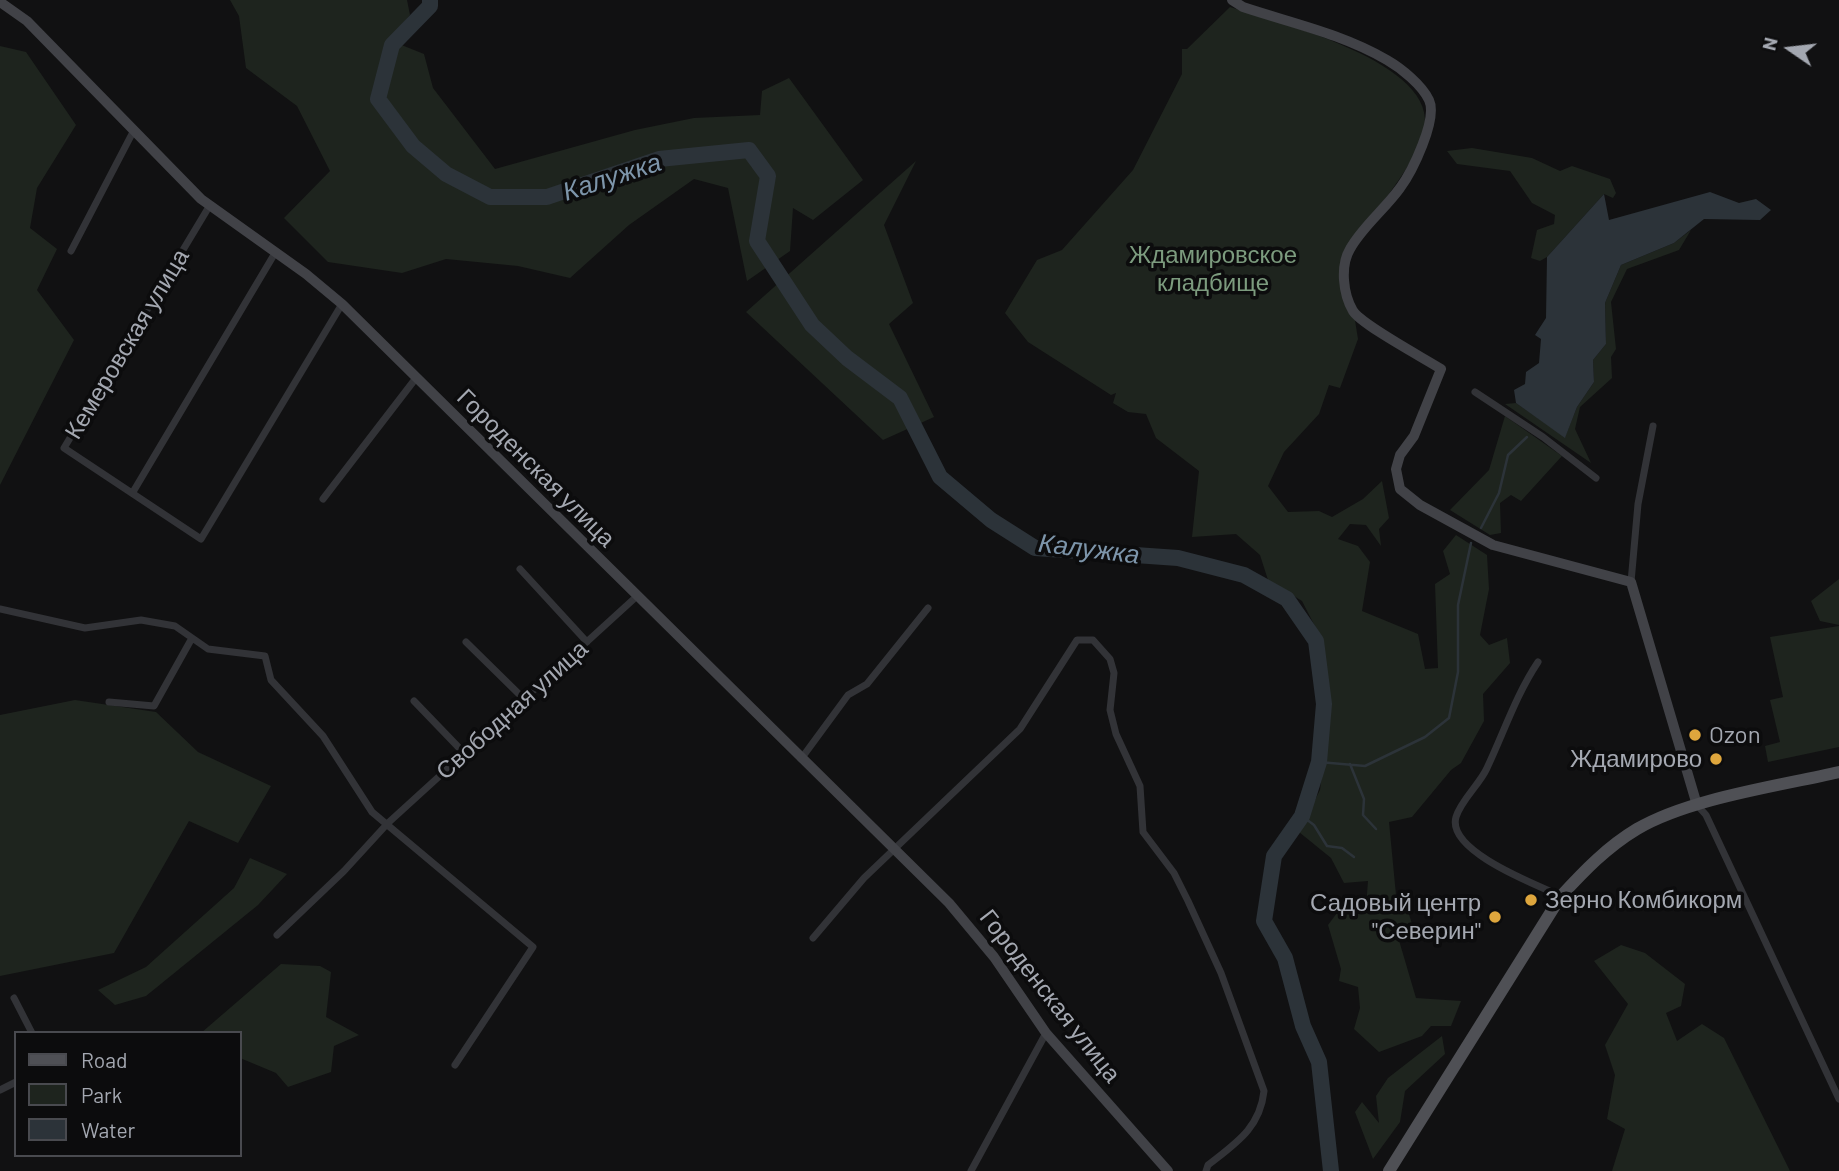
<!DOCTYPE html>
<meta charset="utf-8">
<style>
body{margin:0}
#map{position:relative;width:1839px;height:1171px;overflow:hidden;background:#111112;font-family:Barlow,sans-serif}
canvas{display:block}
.legend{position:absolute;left:14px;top:1031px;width:228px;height:126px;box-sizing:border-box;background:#0c0c0d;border:2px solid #494a4f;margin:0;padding:9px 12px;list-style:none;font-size:21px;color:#a4a8b1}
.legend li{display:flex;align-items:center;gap:14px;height:35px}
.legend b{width:35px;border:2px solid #494a4f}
.north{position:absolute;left:1755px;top:14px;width:70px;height:70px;-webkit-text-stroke:5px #0c0c0d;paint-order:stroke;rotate:284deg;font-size:19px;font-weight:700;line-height:28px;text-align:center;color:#a4a8b1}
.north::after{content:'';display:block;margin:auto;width:24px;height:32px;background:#a4a8b1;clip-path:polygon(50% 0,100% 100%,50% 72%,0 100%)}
</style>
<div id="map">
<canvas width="1839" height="1171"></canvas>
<ul class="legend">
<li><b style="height:9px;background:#4f5055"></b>Road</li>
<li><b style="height:19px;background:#1e241e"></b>Park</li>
<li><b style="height:19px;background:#2c3339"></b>Water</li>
</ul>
<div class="north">N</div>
</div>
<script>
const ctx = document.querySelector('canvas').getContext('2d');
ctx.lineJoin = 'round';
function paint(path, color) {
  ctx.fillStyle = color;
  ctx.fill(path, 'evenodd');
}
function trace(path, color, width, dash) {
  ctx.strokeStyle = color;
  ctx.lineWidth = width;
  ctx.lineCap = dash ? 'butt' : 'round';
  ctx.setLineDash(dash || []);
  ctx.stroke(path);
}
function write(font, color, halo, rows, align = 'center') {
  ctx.font = font + ' Barlow,sans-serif';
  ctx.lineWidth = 7;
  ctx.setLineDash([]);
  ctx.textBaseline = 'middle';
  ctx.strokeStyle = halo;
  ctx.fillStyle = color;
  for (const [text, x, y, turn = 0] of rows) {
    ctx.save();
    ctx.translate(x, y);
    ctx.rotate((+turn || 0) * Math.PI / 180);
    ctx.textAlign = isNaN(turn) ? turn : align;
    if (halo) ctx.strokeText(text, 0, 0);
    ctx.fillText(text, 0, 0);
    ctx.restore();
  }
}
const green = new Path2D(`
 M230 0H407L410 15 389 40 424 54 433 88 495 169 635 130 694 118 760 115 762 91 789 78 863 180 813 220 793 208 790 251 747 281 728 188 694 179 629 225 570 278 518 266 446 259 402 273 328 262 284 218 330 171 297 106 246 68 239 16Z
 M1230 7C1278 23 1441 62 1424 131 1414 169 1368 219 1344 252L1358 339 1340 388 1329 385 1319 414 1284 452 1268 486 1288 512 1319 511 1332 517 1363 499 1382 481 1389 518 1379 529 1381 546 1366 525 1350 524 1338 539 1358 546 1370 562 1362 611 1418 634 1425 669 1438 668 1435 584 1450 574 1443 551 1456 535 1487 555 1489 589 1480 635 1489 645 1507 638 1510 663 1483 694 1484 721 1461 763 1451 770 1412 817 1389 822 1396 895 1407 908 1413 927 1398 937 1416 998 1461 1001 1451 1026H1431L1422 1036 1379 1052 1354 1029 1360 1008 1358 987 1339 981 1341 969 1328 925 1346 901 1366 907 1368 881 1344 883 1331 858 1299 832 1320 790 1328 725 1322 640 1302 601 1268 580 1260 555 1236 534 1192 537 1199 471 1156 438 1146 414 1128 412 1113 403 1116 393 1111 395 1028 342 1005 313 1037 260 1062 250 1133 170 1182 74V49H1187Z
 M0 46 26 52 76 125 37 188 30 228 57 249 37 290 74 340 0 485Z
 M1472 148 1532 158 1560 171 1572 166 1610 179 1616 193 1613 198 1604 194 1547 257 1540 261 1531 258 1537 230 1554 224 1555 215 1532 203 1510 171 1457 164 1447 151Z
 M916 161 884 225 913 303 889 324 934 417 883 440 746 312Z
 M1691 230 1679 250 1627 269 1611 302 1616 349 1611 357 1612 378 1580 407 1575 429 1591 463 1505 404 1516 403 1565 437 1577 407 1594 382 1593 360 1606 344 1605 303 1621 265 1674 243Z
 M1505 416 1562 456 1521 501 1511 495 1500 503 1501 533 1490 535 1450 510 1489 470Z
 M1839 579V625L1820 621 1811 601Z
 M1839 626V747L1768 762 1765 746 1780 742 1770 700 1783 697 1770 637Z
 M75 700 156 712 198 752 271 786 238 843 189 821 114 953 0 976V715Z
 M250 858 287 874 258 905 146 996 115 1005 98 990 146 967 234 888Z
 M1621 945 1645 953 1685 984 1681 1006 1666 1013 1677 1041 1702 1024 1724 1038 1790 1171H1612L1625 1129 1607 1119 1615 1075 1605 1045 1628 1004 1594 961Z
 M281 964 320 966 331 972 326 1017 359 1035 334 1046 331 1072 288 1087 276 1073 240 1058V1033H201Z
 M1442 1036 1445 1054 1405 1091 1400 1122 1373 1159 1355 1112 1362 1102 1379 1123 1376 1096 1388 1078Z`);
const water = new Path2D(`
 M1710 192 1739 203 1756 199 1771 210 1760 220 1704 219 1674 243 1621 265 1605 303 1606 344 1593 360 1594 382 1577 407 1565 438 1516 403 1514 390 1525 384 1526 372 1539 363 1541 339 1535 335 1546 318 1547 257 1604 194 1609 220Z`);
const stream = new Path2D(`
 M1481 528 1499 493 1508 455 1527 437
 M1319 762 1365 766 1425 737 1449 718 1458 672V605L1471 543
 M1350 764 1364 799 1363 815 1376 829
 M1302 816 1314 825 1327 846 1342 848 1354 857`);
const river = new Path2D(`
 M430 0V6L392 45 378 99 413 146 446 174 490 197H547L659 159 749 150 768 176 757 241 812 325 847 358 900 398 940 477 991 520 1035 548 1178 558 1244 575 1287 599 1316 641 1324 704 1319 762 1302 816 1274 856 1264 921 1285 958 1303 1026 1319 1062 1331 1171`);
const street = new Path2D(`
 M210 205 64 448 201 539 342 304
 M71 251 134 130
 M1475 392 1543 437 1596 478
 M133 492 275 253
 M323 499 416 378
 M520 569 587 642
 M1631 582 1638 504 1653 426
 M0 609 85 628 141 620 175 626 208 649 265 656 271 680 323 736 372 812 533 947 455 1065
 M466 642 524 699
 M1538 662C1516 695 1504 732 1487 768 1480 784 1461 800 1456 817 1446 851 1537 885 1561 896
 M414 701 464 753
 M109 702 154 706 192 638
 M801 759 848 695 867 684 928 608
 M1697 805 1706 815 1839 1099
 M277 935 344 871 388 823 636 597
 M813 938 864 878 1020 729 1077 640H1093L1110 659 1114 673 1110 710 1116 734 1140 786 1143 832 1174 873 1188 901 1221 973 1264 1091C1260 1128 1236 1143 1208 1165L1206 1171
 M14 998 32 1033
 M0 1090 16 1082
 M971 1171 1046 1033`);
const secondary = new Path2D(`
 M1232 0 1243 7C1291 23 1343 34 1387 60 1401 68 1422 85 1429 100 1438 119 1412 172 1400 188 1385 209 1362 227 1350 249 1340 266 1343 294 1353 311 1362 325 1422 357 1441 369L1414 436 1400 455 1396 469 1400 489 1420 505 1493 545 1631 582 1697 805
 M0 2 27 21 201 199 306 274 342 304 949 903 994 957 1046 1033 1168 1171`);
const primary = new Path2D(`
 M1389 1171 1561 896C1584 871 1607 847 1637 829 1690 798 1779 786 1839 772`);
const markers = [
 [1695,735,7,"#dea63d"],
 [1716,759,7,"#dea63d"],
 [1531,900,7,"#dea63d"],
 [1495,917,7,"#dea63d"]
];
const parkNames = [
 ["Ждамировское",1213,255],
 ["кладбище",1213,283]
];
const streetNames = [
 ["Кемеровская улица",127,344,-59],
 ["Городенская улица",536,468,45],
 ["Свободная улица",512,710,-42],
 ["Городенская улица",1050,996,52]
];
const poiNames = [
 ["Ozon",1709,735],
 ["Ждамирово",1702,759,"right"],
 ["Зерно Комбикорм",1545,900],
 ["Садовый центр",1481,903,"right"],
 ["\"Северин\"",1481,931,"right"]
];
const waterNames = [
 ["Калужка",612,177,-18],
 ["Калужка",1089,549,7]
];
paint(green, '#1e241e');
paint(water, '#2c3339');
trace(stream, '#2c3339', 2.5);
trace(river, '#2c3339', 16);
trace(street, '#323337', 7);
trace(secondary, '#414247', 10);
trace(primary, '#4f5055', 12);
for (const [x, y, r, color] of markers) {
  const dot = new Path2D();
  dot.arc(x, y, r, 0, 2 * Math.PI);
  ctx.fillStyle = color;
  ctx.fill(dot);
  trace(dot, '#0c0c0d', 2.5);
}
write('24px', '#7c9b7e', '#0c0c0d', parkNames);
write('24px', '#a4a8b1', '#0c0c0d', streetNames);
write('24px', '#a4a8b1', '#0c0c0d', poiNames, 'left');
write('italic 26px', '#7d95aa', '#0c0c0d', waterNames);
</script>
